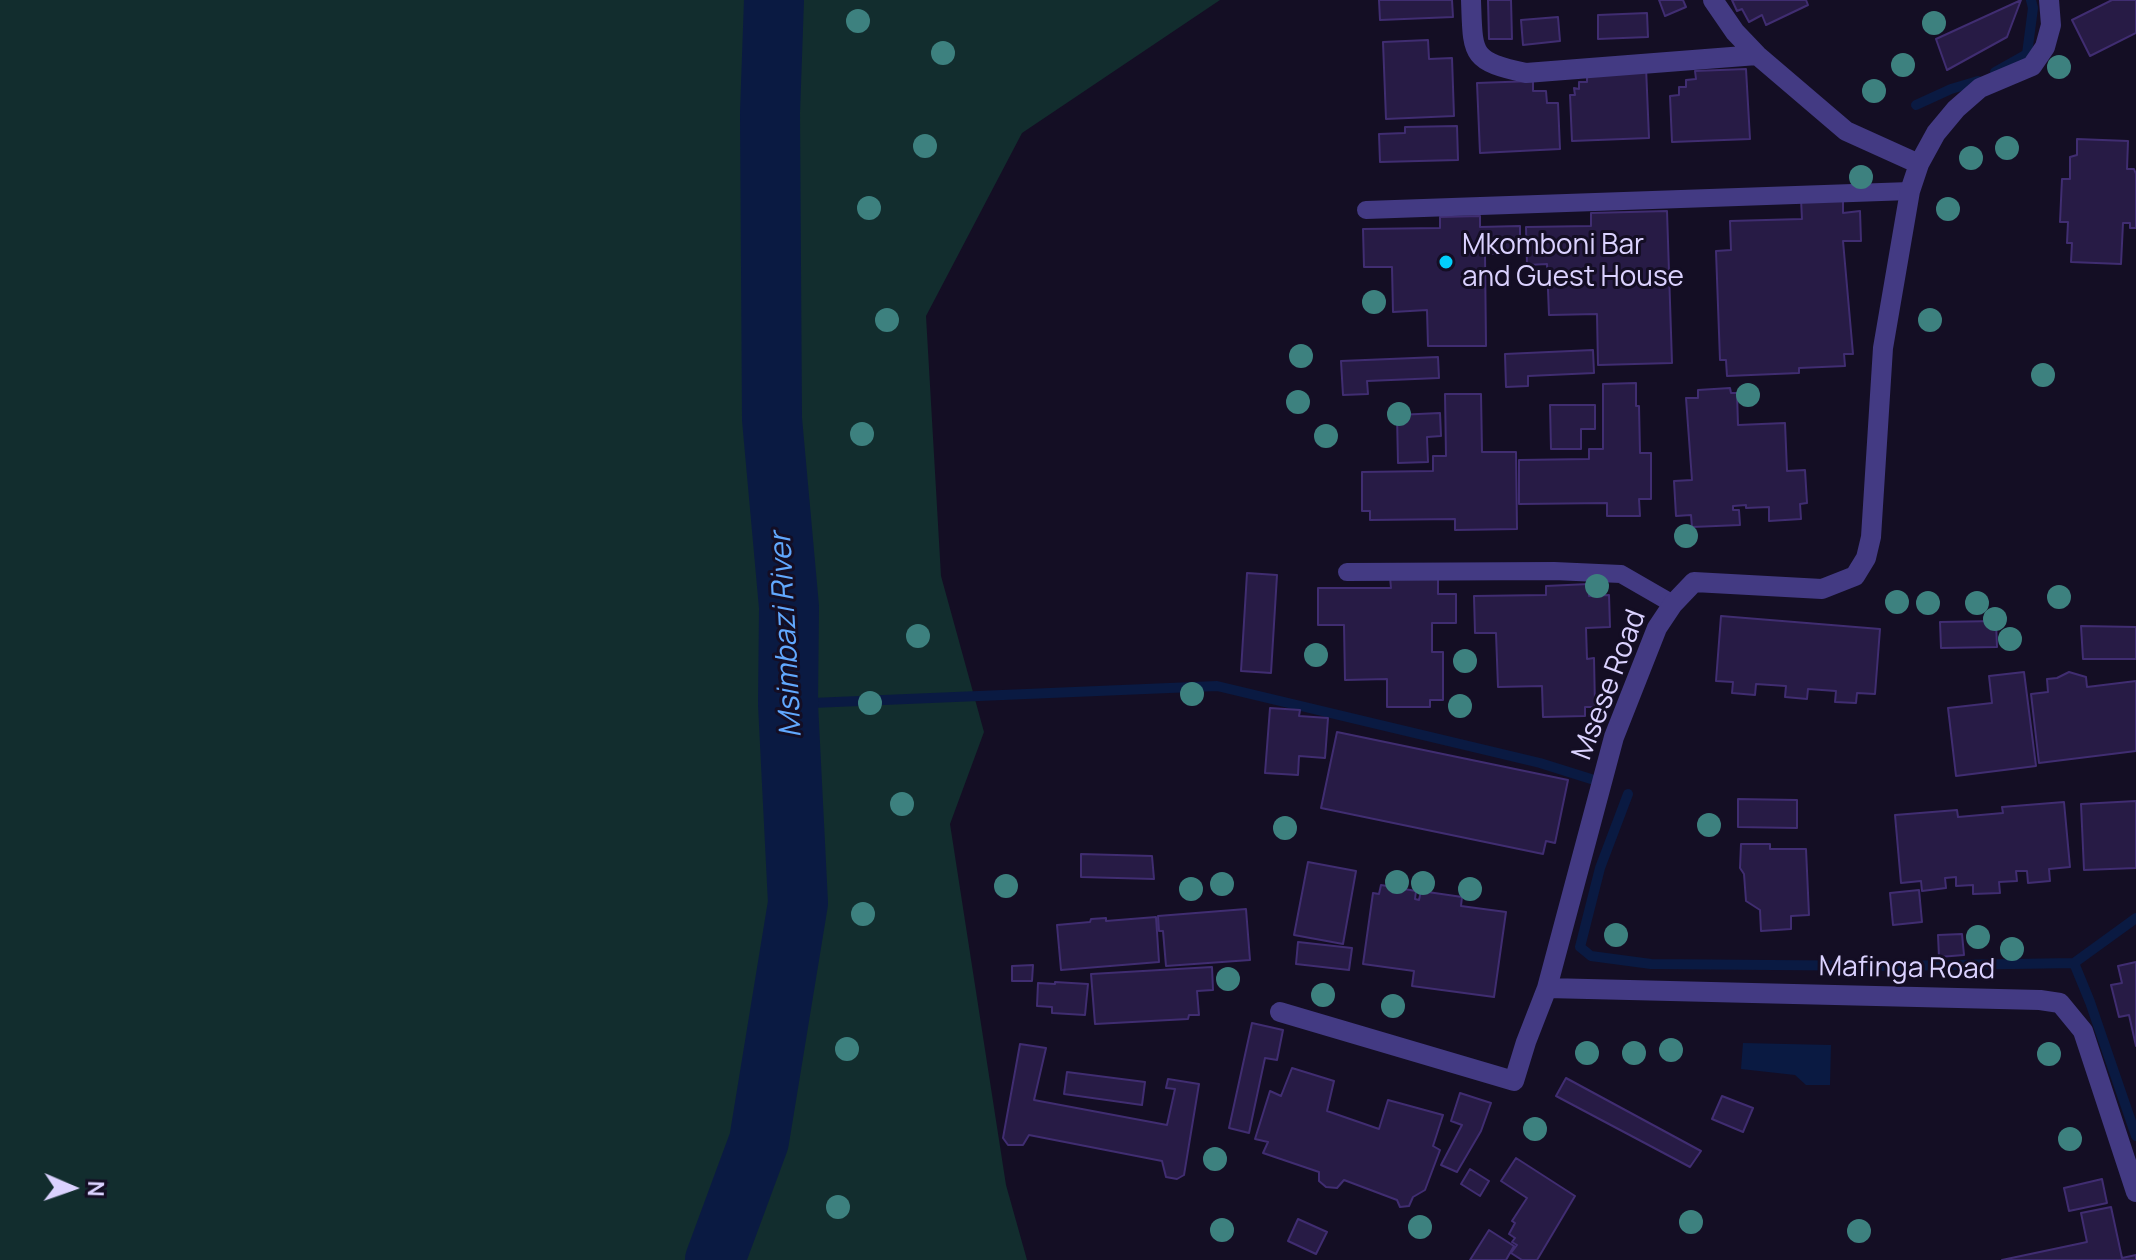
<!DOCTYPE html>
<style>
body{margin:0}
#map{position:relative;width:2136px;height:1260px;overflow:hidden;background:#140e24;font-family:Manrope,sans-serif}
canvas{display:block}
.north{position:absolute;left:32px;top:1148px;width:80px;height:80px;-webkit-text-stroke:6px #140e24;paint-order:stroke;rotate:92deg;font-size:22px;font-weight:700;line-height:32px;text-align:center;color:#dbd2ff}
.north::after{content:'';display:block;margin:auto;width:28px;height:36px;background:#dbd2ff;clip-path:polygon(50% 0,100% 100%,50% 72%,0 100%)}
</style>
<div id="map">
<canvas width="2136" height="1260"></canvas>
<div class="north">N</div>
</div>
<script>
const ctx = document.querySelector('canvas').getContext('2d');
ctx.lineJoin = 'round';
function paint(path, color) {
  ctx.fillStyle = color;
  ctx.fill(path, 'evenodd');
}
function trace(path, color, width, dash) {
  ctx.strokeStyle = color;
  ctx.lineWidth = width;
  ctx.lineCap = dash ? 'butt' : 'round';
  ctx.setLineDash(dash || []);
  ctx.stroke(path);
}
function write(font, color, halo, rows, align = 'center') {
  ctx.font = font + ' Manrope,sans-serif';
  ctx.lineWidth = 6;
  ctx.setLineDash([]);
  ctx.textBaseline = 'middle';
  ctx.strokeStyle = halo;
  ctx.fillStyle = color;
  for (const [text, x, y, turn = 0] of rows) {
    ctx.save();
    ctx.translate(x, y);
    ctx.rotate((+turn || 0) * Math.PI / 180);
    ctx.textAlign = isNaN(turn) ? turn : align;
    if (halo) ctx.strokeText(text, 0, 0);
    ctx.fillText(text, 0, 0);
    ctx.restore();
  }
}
const green = new Path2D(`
 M0 0H1220L1022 133 926 316 941 576 984 732 950 824 1006 1185 1027 1260H0Z`);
const water = new Path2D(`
 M1743 1043 1831 1045 1830 1085H1806L1795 1075 1741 1069Z`);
const stream = new Path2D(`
 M1995 72 2027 54 2033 8 2031 0
 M1916 105 1951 89 1978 81
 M788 704 1217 686 1540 763 1591 779
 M1628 794 1600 868 1580 947 1591 956 1651 964 1890 966 2074 963 2090 1002 2136 1136
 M2074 963 2136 918`);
const river = new Path2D(`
 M715 1260 759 1141 798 903 788 704 789 607 772 419 770 113 774 0`);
const building = new Path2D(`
 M1379 0H1452L1453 17 1380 20Z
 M1488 0H1511L1512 39H1489Z
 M1659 0H1683L1686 7 1665 16Z
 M1732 0H1806L1808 5 1766 25 1762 15 1749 22 1742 9 1737 11Z
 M2021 0 2007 37 1947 70 1936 39Z
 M2112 0H2136V33L2090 56 2072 20Z
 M1647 13 1648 37 1598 39V15Z
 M1558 17 1560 41 1523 45 1521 20Z
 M1428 40 1429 59 1452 58 1454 116 1386 119 1383 42Z
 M1646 67 1649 138 1572 141 1570 95H1575L1574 88 1579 89V82H1587V75Z
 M1746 69 1750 139 1672 142 1670 96 1679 95V87H1686V80L1696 79 1695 71Z
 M1533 81V91H1546L1547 103H1558L1560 149 1480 153 1477 83Z
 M1457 126 1458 160 1380 162 1379 134 1405 133V127Z
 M2077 139 2128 141 2127 169H2134L2136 174V228H2130V223H2123L2121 264 2071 262 2072 243H2067L2068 222H2060L2062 179H2070V157L2077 155Z
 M1843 197V213L1860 211 1861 241H1843L1853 354H1844L1845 366 1799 368V373L1727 376 1726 360H1720L1716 251 1731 250 1730 221 1802 219 1801 199Z
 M1667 211 1672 363 1598 365 1597 314 1549 315 1547 264 1527 265 1526 227 1591 226V213Z
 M1480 216V227L1520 226V253L1485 254 1486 346H1428L1427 310 1393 312 1392 267H1364L1363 229 1440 228V217Z
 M1593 350 1594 373 1528 376V386L1506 387 1505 354Z
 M1438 357 1439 378 1367 381 1368 394 1343 395 1341 361Z
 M1636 383V406H1639L1640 453H1651V499H1639L1640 516H1607V503L1519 504V460L1589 459V449H1603V384Z
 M1730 388 1731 393H1737L1738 425 1785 423 1787 471 1805 470 1807 503 1800 504 1801 519 1769 521V507L1746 508V505L1733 506V510H1739L1740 525 1692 527 1691 515 1676 516 1674 481 1692 480 1686 398H1698V390Z
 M1445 394H1481L1482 452H1516L1517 529 1455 530V519L1370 520V511H1362V472L1433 471V456H1446Z
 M1550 405H1595V429H1581V449H1551Z
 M1440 413 1441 436 1427 437 1428 462 1398 463 1397 415Z
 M1247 573 1277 575 1271 673 1241 671Z
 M1438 576V594H1456V623H1432V652H1443V700H1430V707H1387V679L1345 680 1344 625H1318V588H1391L1390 577Z
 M1589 584V596L1609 595 1610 627 1586 628 1587 659 1594 658 1595 707H1585V716L1543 717 1542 686 1498 687 1496 633H1475L1474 596 1546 595V586Z
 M1721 616 1880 629 1875 694 1857 693 1856 703 1835 702 1836 691 1808 689 1807 699 1785 697 1786 686 1756 684 1755 695 1732 693 1733 682 1716 681Z
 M1996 621 1997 647 1941 648 1940 622Z
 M2081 626 2136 627V659H2083Z
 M2024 672 2036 766 1956 776 1948 708 1992 703 1989 676Z
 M2069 672 2086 677 2087 687 2136 681V751L2039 763 2031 694 2048 692 2047 679 2057 678Z
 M1270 708 1300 710 1299 716 1328 718 1325 758 1299 756 1298 775 1265 773Z
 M1337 732 1568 780 1555 843 1546 841 1543 854 1321 808Z
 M1738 799 1797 800V828L1738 827Z
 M2136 801V868L2084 870 2081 804Z
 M2064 802 2070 867 2049 869 2050 881 2028 883 2027 871H2016L2017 881 1999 882 2000 893 1973 894V885L1956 886V877L1945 878 1946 888 1922 891 1921 881 1901 883 1895 815 1957 810 1958 817 2003 813 2002 807Z
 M1741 844H1770V849H1806L1809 915 1791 916V929L1761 931 1760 910 1746 901 1744 874 1740 868Z
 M1081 854 1152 856 1154 879 1081 877Z
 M1308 862 1356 871 1343 944 1294 935Z
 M1381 885 1416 891 1415 899 1419 900 1421 891 1462 897 1461 906 1506 912 1494 997 1412 986 1414 971 1363 964 1373 893 1379 894Z
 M1919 890 1922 922 1893 925 1890 893Z
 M1246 909 1250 960 1166 966 1163 931H1159L1158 916Z
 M1156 917 1159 962 1061 970 1057 925 1090 922 1091 919 1106 918V921Z
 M1962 934 1964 955 1939 957 1938 935Z
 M1298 942 1352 948 1349 970 1296 964Z
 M2136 962V1046L2129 1015 2119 1017 2111 985 2122 983 2118 966Z
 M1033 965 1032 981H1012V966Z
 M1212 967 1213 990 1197 991 1199 1015H1189L1188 1019 1095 1024 1091 974Z
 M1055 982 1088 984 1085 1015 1052 1013V1007L1037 1006 1038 983 1055 984Z
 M1252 1023 1283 1030 1277 1060 1265 1058 1249 1133 1229 1128Z
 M1020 1044 1046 1048 1034 1100 1167 1125 1175 1089 1166 1088 1168 1079 1199 1084 1184 1175 1177 1179 1166 1177 1162 1161 1029 1135 1023 1145H1008L1003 1138Z
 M1292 1068 1334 1081 1327 1111 1379 1129 1388 1100 1443 1115 1433 1146 1440 1150 1425 1190 1413 1197 1409 1206 1400 1207 1397 1200 1344 1180 1337 1188 1326 1187 1319 1181V1172L1263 1153 1268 1142 1255 1139 1270 1091 1281 1096Z
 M1067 1072 1145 1082 1142 1105 1064 1094Z
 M1566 1078 1701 1151 1690 1167 1556 1096Z
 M1460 1093 1491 1103 1481 1131 1457 1172 1441 1165 1462 1125 1451 1121Z
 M1722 1096 1753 1108 1743 1132 1712 1119Z
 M1516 1158 1575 1196 1537 1260H1522L1511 1253 1517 1245 1512 1242 1515 1238 1509 1234 1515 1223 1512 1221 1527 1198 1501 1181Z
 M1470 1169 1489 1181 1480 1196 1461 1184Z
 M2102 1179 2107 1203 2069 1211 2064 1188Z
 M2111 1207 2122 1258 2136 1255V1260H2002L2087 1242 2081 1213Z
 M1298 1219 1327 1232 1316 1254 1288 1241Z
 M1489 1230 1514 1246 1506 1260H1470Z`);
const lane = new Path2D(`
 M1366 210 1910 191
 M1347 572 1554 571 1621 574 1673 604`);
const street = new Path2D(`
 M1471 0C1473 55 1470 61 1526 73L1757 55
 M1713 0 1735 32 1757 55 1846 131 1919 164
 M1547 988 2040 1000 2060 1003 2083 1031 2136 1192
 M1280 1012 1514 1081 1526 1042 1547 988 1614 737 1657 628 1673 604 1694 582 1822 589 1855 576 1866 558 1871 537 1883 348 1910 191 1919 164 1936 133 1956 109 1980 88 2032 66 2045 47 2051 25 2049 0`);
const trees = [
 [858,21],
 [1934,23],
 [943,53],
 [1903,65],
 [2059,67],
 [1874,91],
 [925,146],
 [2007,148],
 [1971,158],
 [1861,177],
 [869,208],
 [1948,209],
 [1374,302],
 [887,320],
 [1930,320],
 [1301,356],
 [2043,375],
 [1748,395],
 [1298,402],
 [1399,414],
 [862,434],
 [1326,436],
 [1686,536],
 [1597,586],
 [2059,597],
 [1897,602],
 [1928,603],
 [1977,603],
 [1995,619],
 [918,636],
 [2010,639],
 [1316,655],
 [1465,661],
 [1192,694],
 [870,703],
 [1460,706],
 [902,804],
 [1709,825],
 [1285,828],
 [1397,882],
 [1423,883],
 [1222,884],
 [1006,886],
 [1191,889],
 [1470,889],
 [863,914],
 [1616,935],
 [1978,937],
 [2012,949],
 [1228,979],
 [1323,995],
 [1393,1006],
 [847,1049],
 [1671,1050],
 [1587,1053],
 [1634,1053],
 [2049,1054],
 [1535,1129],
 [2070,1139],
 [1215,1159],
 [838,1207],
 [1691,1222],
 [1420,1227],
 [1222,1230],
 [1859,1231]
];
const markers = [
 [1446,262,8,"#02cefb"]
];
const poiNames = [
 ["Mkomboni Bar",1462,246],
 ["and Guest House",1462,278]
];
const streetNames = [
 ["Msese Road",1610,685,-69],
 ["Mafinga Road",1907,969,1]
];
const waterNames = [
 ["Msimbazi River",787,635,-93]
];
paint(green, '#122d2e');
paint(water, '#0a1a42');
trace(stream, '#0a1a42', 10);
trace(river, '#0a1a42', 60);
paint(building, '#271b45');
trace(building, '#402d71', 2);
trace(lane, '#433a83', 18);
trace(street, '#433a83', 20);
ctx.fillStyle = '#3d817f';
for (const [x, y] of trees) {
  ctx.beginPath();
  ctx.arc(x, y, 12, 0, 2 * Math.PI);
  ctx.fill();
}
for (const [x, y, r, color] of markers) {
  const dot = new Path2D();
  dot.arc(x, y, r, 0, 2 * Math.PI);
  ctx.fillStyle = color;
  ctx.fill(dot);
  trace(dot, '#140e24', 3);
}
write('28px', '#dbd2ff', '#140e24', poiNames, 'left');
write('28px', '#dbd2ff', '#140e24', streetNames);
write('italic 30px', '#61a8fe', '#140e24', waterNames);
</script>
